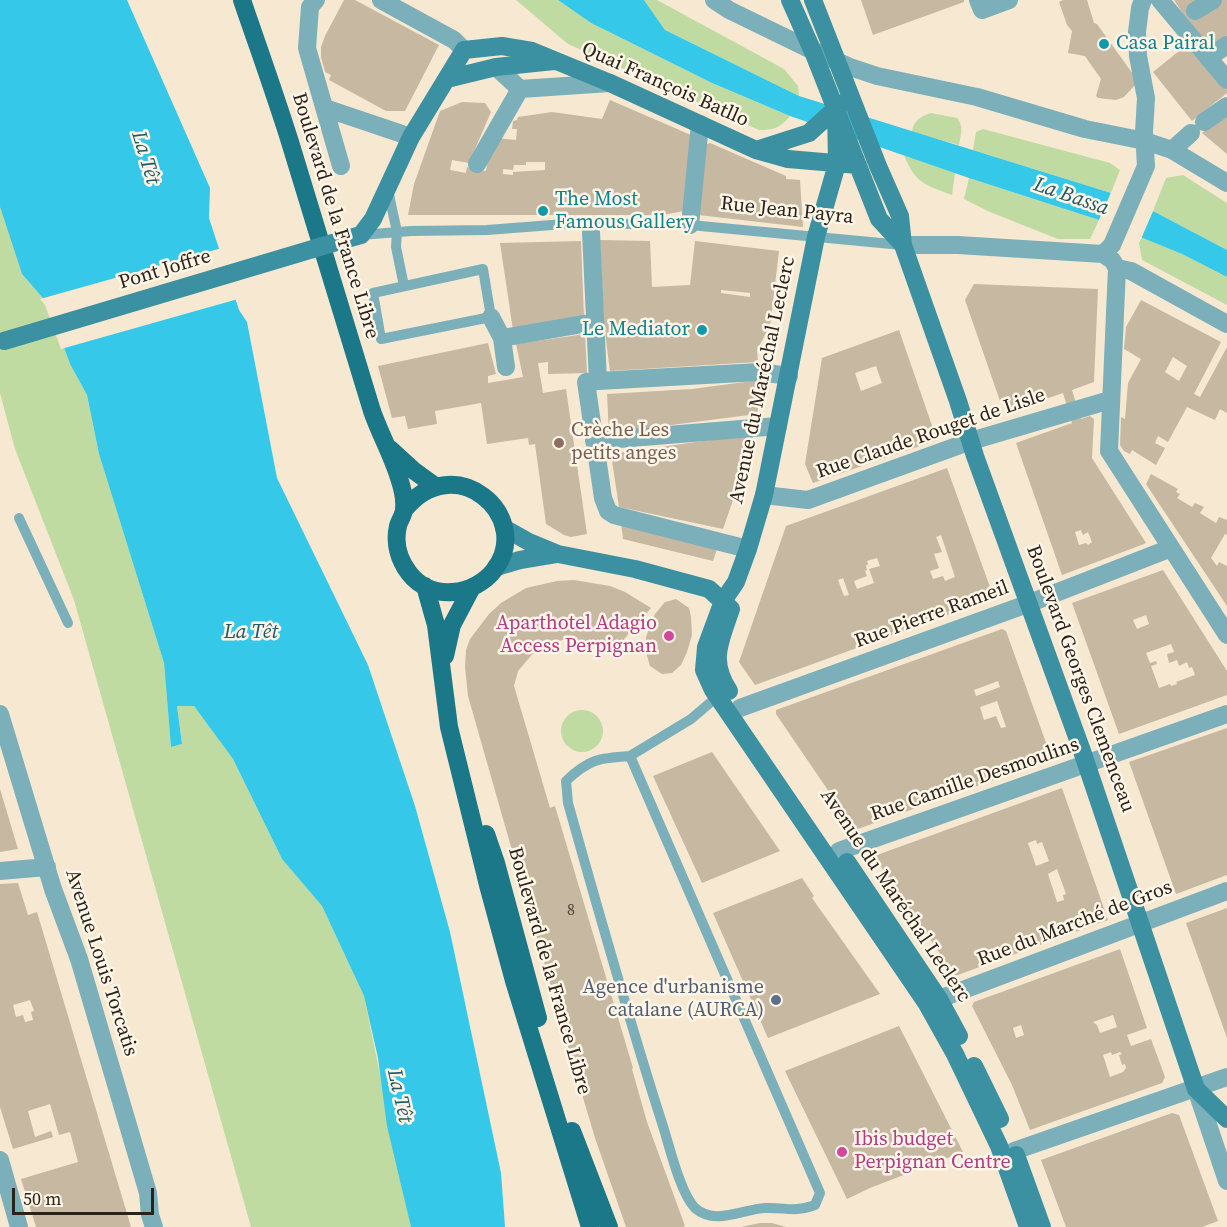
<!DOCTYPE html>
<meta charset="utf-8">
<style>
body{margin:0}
#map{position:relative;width:1227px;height:1227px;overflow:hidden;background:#f7e8d1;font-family:"Source Serif 4",serif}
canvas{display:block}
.scale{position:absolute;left:12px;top:1188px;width:142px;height:27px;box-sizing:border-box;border:3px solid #29231b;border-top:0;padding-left:8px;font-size:18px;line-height:21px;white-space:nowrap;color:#29231b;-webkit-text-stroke:4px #fff6e8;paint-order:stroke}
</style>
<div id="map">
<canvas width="1227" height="1227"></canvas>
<div class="scale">50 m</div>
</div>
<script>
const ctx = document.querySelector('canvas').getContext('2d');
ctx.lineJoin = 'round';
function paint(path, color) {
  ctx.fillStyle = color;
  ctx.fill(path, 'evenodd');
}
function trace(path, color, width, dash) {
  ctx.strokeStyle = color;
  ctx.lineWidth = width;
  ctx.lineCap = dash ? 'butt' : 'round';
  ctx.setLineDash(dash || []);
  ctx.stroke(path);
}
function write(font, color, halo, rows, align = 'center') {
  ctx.font = font + ' "Source Serif 4",serif';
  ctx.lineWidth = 5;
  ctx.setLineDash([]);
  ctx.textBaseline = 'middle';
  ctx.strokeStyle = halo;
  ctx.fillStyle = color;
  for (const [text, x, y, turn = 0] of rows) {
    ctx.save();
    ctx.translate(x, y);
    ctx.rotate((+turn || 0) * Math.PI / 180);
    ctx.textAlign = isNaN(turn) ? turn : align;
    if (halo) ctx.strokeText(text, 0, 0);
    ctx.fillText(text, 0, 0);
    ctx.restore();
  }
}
const green = new Path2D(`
 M516 0H558L591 23 712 83 790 116C780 128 774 130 759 130L568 44Z
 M644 0H657L784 69 798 86 799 96 665 30Z
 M931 113 957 118C964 127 961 134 959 145L912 132C913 121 921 116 931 113Z
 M983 129 1110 163 1120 170 1111 193 973 150 976 132Z
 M904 155 955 173 952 195C925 185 915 183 904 155Z
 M1183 175 1227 203V250L1153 211 1166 178Z
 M969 178 1099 220 1090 239H1058L990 212 964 199Z
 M0 207 22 274 48 304 70 364 87 395 99 454 164 663 171 747 182 744 177 706H194L233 759 282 859 322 906 364 996 411 1227H251L74 600 15 449 0 393Z
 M1142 237 1182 254 1227 277V305L1142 260 1139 243Z
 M561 731a21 21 0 1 1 42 0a21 21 0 1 1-42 0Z`);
const water = new Path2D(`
 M0 0H127L210 188 209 218 239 310 247 322 277 478 368 665 415 806 450 932 501 1173 505 1227H411L387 1126 378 1058 364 996 322 906 282 859 233 759 194 706H177L182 744 171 747 164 663 99 454 87 395 70 364 48 304 22 274 0 207Z
 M558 0H644L665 30 799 96 1111 193 1153 211 1227 250V277L1182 254 1099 220 969 178 790 116 712 83 591 23Z`);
const pier = new Path2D(`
 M1112 190 1154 209 1141 239 1098 222Z
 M222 248 238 299 61 349 45 305 40 299Z`);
const building = new Path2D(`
 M344 0H355L439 45 405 111H386L329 80 331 75 325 72 321 57V47L325 36Z
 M861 0H964V2L873 35Z
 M1063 0H1087L1094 23 1097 24 1135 77V85L1124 97 1116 100 1098 98 1096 96 1101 79 1085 56 1068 53 1072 31 1067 25 1059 2Z
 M1174 0H1227V38L1213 46 1205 41 1189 23Z
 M1189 43 1227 90V93L1192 121 1153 72Z
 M610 100 691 135 684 211 662 215H408L414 184 440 111 462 102 485 103 491 112 469 163 452 160 450 170 466 173 467 167 486 171 490 147 496 138 516 140 517 129H512L513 121 517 120 518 117 552 112 602 119ZM526 162H545V170L513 172V175L503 174V169L513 170 514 165H526Z
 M1227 115V154L1202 133Z
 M710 143 786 176V179L800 180 803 227 698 215 704 145Z
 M600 240 650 241 652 287 690 285 695 241 779 251 770 326 757 350 758 362 610 371 604 325ZM721 290 750 293V297L721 293Z
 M581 241 584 317 513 330 500 243Z
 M974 284 1098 289 1094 382 1072 390 1081 419 1090 416 1094 419 1092 458 1146 543 1144 544 1062 575 1016 443 1072 423 1063 393 1011 411 1007 399 1000 401 965 300ZM1081 530 1083 535 1088 532 1092 542 1088 545 1086 543 1079 545 1075 532Z
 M1141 300 1221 342 1194 394 1200 397 1227 347V413L1220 409 1215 420 1187 407 1168 442 1158 436 1155 443 1165 448 1156 465 1132 450 1130 454 1124 451 1120 445 1121 417 1125 419 1128 383 1141 359 1124 349 1126 327ZM1173 357 1187 366 1179 381 1165 372Z
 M899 330 937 440 813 483 805 464 822 358ZM876 366 882 383 861 391 855 373Z
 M585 334 587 373 548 374V362L538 363 543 393 566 389 587 534 571 537 564 535 546 524 535 444 529 445 528 438 487 444 481 403 435 411 437 424 408 429 405 416 392 418 378 366 488 343 496 374 488 376V383L506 380 523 377 516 344Z
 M760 380 762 388 757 414 609 433 607 394 692 389Z
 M753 434 752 445 723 529 619 507 611 454Z
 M947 468 994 598 755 685 739 662 786 526ZM941 535 955 577 945 581 943 576 933 579 930 571 939 568 934 554 942 552 936 537ZM877 558 880 566 869 569 874 583 857 589 854 581 867 576 865 571 867 570 866 566 868 564 867 561ZM843 578 849 595 844 596 838 580Z
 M1151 474 1178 489 1176 492 1180 494 1177 498 1192 507 1195 503 1204 507 1200 513 1216 523 1219 517 1227 520V535L1225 534 1211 558 1217 566 1219 562 1227 566V606L1146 484Z
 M621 523 719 543 713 561 623 539Z
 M1163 570 1227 671V695L1119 734 1072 603ZM1146 615 1149 624 1137 629 1133 620ZM1171 644 1174 652 1167 654 1169 663 1177 660 1179 666 1187 662 1189 668 1192 667 1195 675 1176 682 1177 684 1171 686 1170 684 1159 688 1151 666 1157 664 1156 661 1150 663 1146 653Z
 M574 580 610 586 625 592 651 608 612 653 591 643 575 639 562 640 535 651 518 671 514 686 550 808 555 806 633 1068 632 1069 647 1122 685 1226 683 1227H626L595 1138 573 1064 468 696 465 667 466 650 470 639 489 614 501 603 526 588 557 581Z
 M676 599 689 608 691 617 692 635 687 652 681 665 672 673 662 674 650 666 647 656 646 637 655 614 665 602Z
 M1002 629 1006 631 1050 754 1049 760 855 830 776 714V710ZM998 681 1000 687 976 696 974 690ZM997 701 1006 727 1001 728 996 716 984 720 980 707Z
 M1227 728V875L1176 894 1129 762Z
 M712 752 780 851 702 883 653 776Z
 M1062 788 1108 920 955 976 877 861V855ZM1036 840 1037 844 1042 842 1049 861 1036 866 1028 843ZM1057 869 1066 894 1063 895 1064 900 1057 902 1048 874Z
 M0 789 18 849 0 852Z
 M802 878 814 896 812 898 880 994 768 1038 713 913Z
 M18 883 28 915 37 912 131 1227H36L21 1179 78 1162 70 1132 59 1135 50 1104 28 1111 35 1137 51 1131 53 1137 13 1149 0 1107V884ZM30 1000 34 1011 31 1012 33 1020 25 1022 23 1015 16 1017 13 1005Z
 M1227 908V1038L1186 923Z
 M1120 949 1147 1028 1127 1035 1131 1046 1151 1039 1165 1077 1162 1083 1030 1130 1012 1085 972 1006 974 1002ZM1113 1015 1117 1027 1100 1033 1097 1025 1093 1022ZM1021 1025 1024 1035 1016 1038 1013 1028ZM1111 1052 1112 1055 1120 1052 1122 1054 1119 1055 1122 1065 1125 1064 1126 1068 1123 1072 1110 1077 1103 1055Z
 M899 1026 963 1152 870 1188 847 1199 785 1071Z
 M1172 1113 1179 1115 1218 1221 1202 1227H1066L1041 1160Z
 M760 1223H772L786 1227H741Z`);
const lane = new Path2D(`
 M388 190 397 232 396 247 404 286
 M361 235 411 231 487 230 578 223 690 225 902 245
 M483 269 491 317 381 339 373 293Z
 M19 518 68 623
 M630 756 820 1193 815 1205C792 1213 787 1207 765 1208 743 1209 715 1226 695 1208 680 1193 669 1144 662 1123 628 1017 598 910 568 803L566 781C589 759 599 758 630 756Z
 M630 756 691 719 718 696`);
const street = new Path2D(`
 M316 0 310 7 307 48 341 166
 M381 0 454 40 464 50
 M714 0 729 10 805 47 850 67 877 76 977 97 1085 129 1145 141 1172 150 1227 183
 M978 0 982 10 1009 0
 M1160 0 1227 80
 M1195 11 1213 0
 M1208 58 1227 45
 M496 67 520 89 610 83
 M325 108 411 137
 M1204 122 1227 106
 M1172 150 1191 133
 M477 164 520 89
 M690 225 700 124
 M591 232 598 381 586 382 603 498 608 511 614 515 748 549
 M903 245H958L1103 254 1112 245 1146 166 1144 132 1146 98 1138 56 1137 32 1140 8 1143 0
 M1103 254 1112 260 1117 268 1109 451 1227 635
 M1117 268 1131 271 1227 324
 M491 317 502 338 506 367
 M502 338 595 322
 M598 381 759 372 789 376
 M594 441 778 426
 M764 495 808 500 971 441 1110 400
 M740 708 1030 603 1171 548
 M0 714 53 889 79 959 148 1193 150 1215 154 1227
 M839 851 1227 714
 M0 871 47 867
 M939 999 1227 891
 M1196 1089 1227 1181
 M1014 1151 1227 1077
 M0 1160 19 1227`);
const secondary = new Path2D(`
 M790 0 814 54 879 219 903 245
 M813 0 878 166 900 216 903 245 958 401 975 456 1081 748 1196 1089 1227 1119
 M447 79 496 67 554 61
 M836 109 837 164 816 237 764 495 748 549 736 582 723 601 706 647 704 670 713 690 927 1004 955 1054 999 1146 1028 1227
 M756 150 809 133 842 103
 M343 240 361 235 373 219 411 137 464 50 502 46 532 51 610 83 756 150 788 159 858 165
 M504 528 529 542 558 554 635 569 709 589 731 609C720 642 709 660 729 691
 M496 567 520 560 556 554
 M847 862 939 999 959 1036
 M974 1066 1000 1119
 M1016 1155 1042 1227`);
const primary = new Path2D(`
 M242 0C258 47 275 94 290 142 318 231 344 321 372 411 380 434 392 455 399 478 402 487 405 501 404 509 404 515 399 521 398 526 394 543 399 560 409 573 431 602 475 596 495 569 534 516 454 447 404 510
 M390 449 413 470 435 486
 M425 586 436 625 449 727 489 889 514 981 590 1227
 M445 656 452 625 471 589
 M486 834 496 863 538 1018
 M572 1131 609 1227`);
const secondaryBridge = new Path2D(`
 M4 341 343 240`);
const markers = [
 [1104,44,6,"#0f9aa8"],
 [543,211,6,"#0f9aa8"],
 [702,330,6,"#0f9aa8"],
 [559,443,6,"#8d6e63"],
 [669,636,6,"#d1479c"],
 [776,1000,6,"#5c6f8a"],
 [842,1152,6,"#d1479c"]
];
const numberNames = [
 ["8",571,911]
];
const cultureNames = [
 ["Casa Pairal",1116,44],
 ["The Most",555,200],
 ["Famous Gallery",555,223],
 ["Le Mediator",690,330,"right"]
];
const streetNames = [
 ["Quai François Batllo",665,85,24],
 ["Rue Jean Payra",787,211,6],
 ["Boulevard de la France Libre",335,216,73],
 ["Pont Joffre",165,270,-17],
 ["Avenue du Maréchal Leclerc",763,380,-78],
 ["Rue Claude Rouget de Lisle",931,434,-19],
 ["Rue Pierre Rameil",932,615,-20],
 ["Boulevard Georges Clemenceau",1080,679,70],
 ["Rue Camille Desmoulins",975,780,-19],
 ["Avenue du Maréchal Leclerc",895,896,56],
 ["Rue du Marché de Gros",1075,924,-21],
 ["Avenue Louis Torcatis",101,963,72],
 ["Boulevard de la France Libre",549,971,74]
];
const educationNames = [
 ["Crèche Les",571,431],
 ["petits anges",571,454]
];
const hotelNames = [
 ["Aparthotel Adagio",657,624],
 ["Access Perpignan",657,647],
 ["Ibis budget",854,1140,"left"],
 ["Perpignan Centre",854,1163,"left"]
];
const serviceNames = [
 ["Agence d'urbanisme",764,988],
 ["catalane (AURCA)",764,1011]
];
const waterNames = [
 ["La Têt",145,158,73],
 ["La Bassa",1071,197,19],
 ["La Têt",251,633],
 ["La Têt",399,1096,77]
];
paint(green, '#bfdba2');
paint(water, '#36c8e8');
paint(pier, '#f7e8d1');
paint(building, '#c6b8a1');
trace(lane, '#7bafba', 10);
trace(street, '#7bafba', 18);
trace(secondary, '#3b91a2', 18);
trace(primary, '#1b7889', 18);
trace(secondaryBridge, '#3b91a2', 18);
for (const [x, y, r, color] of markers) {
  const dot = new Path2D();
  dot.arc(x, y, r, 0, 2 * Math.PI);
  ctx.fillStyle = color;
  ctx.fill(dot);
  trace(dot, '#fff6e8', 2);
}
write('16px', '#50483c', null, numberNames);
write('20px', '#0d838f', '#fff6e8', cultureNames, 'left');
write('20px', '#29231b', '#fff6e8', streetNames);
write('20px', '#785e54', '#fff6e8', educationNames, 'left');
write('20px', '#b23c85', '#fff6e8', hotelNames, 'right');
write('20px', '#4e5e75', '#fff6e8', serviceNames, 'right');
write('italic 21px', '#205967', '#fff6e8', waterNames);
</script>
